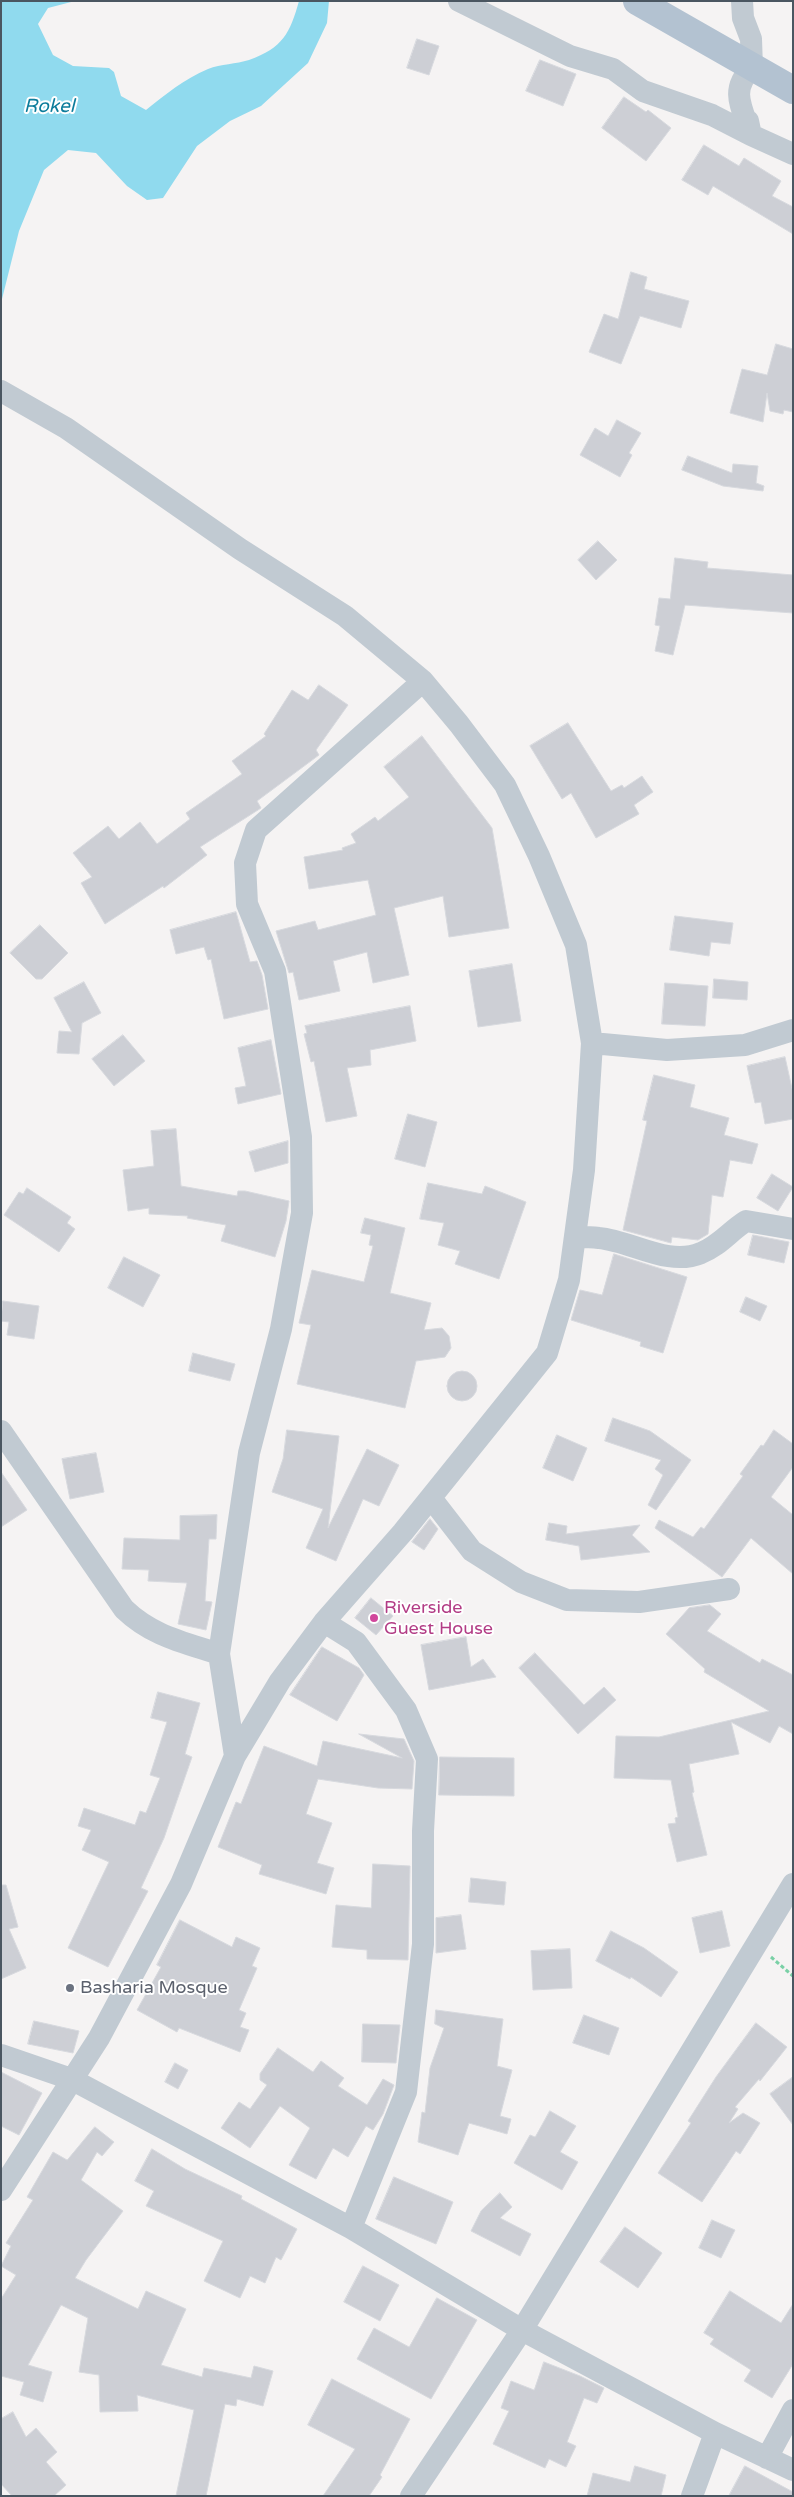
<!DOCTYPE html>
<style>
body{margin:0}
#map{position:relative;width:794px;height:2497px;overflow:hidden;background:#f5f3f3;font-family:"Varela Round",sans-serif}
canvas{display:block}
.frame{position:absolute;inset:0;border:2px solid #4a5661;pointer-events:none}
</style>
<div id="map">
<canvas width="794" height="2497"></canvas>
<div class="frame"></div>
</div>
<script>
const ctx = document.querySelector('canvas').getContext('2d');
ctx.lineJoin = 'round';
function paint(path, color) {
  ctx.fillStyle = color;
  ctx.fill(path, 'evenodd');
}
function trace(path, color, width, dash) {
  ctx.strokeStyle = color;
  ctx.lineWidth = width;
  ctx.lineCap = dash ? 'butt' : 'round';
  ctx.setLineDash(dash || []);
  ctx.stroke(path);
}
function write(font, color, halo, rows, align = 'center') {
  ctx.font = font + ' "Varela Round",sans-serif';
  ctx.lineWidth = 4;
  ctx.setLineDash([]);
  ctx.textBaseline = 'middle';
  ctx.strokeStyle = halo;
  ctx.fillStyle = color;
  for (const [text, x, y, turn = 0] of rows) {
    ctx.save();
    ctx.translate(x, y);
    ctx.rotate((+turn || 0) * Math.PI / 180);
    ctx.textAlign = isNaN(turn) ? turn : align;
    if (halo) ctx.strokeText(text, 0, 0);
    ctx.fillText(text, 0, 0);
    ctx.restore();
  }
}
const water = new Path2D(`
 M1 1H75L48 8 38 24 53 55 73 66 109 68 114 72 121 96 146 110C166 94 184 79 208 69 221 64 236 64 249 60 283 48 290 33 299 1H329L327 23 308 63 261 106 230 121 197 146 163 198 147 200 127 186 96 153 68 150 44 170 19 231 1 303Z`);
const building = new Path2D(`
 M417 39 439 46 429 75 407 68Z
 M540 60 576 74 563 106 526 91Z
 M624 97 646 112 648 110 671 128 646 161 602 128Z
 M704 145 739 166 744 158 781 181 772 196 793 207V234L713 186 708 195 682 180Z
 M631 272 647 277 644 289 689 301 681 328 640 316 621 364 589 352 604 314 618 319Z
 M776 344 793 349V412L784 410 783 414 770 411 767 393 763 422 730 413 742 369 767 375Z
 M617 420 641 433 629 453 632 455 620 477 580 455 595 428 608 436Z
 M688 456 732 473 733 464 758 466 756 483 764 486 763 491 723 486 682 470Z
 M598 541 617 560 596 580 578 560Z
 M675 558 708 562 707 568 793 575V613L685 605 673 655 655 651 660 626 655 625 659 598 670 599Z
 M319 685 348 705 316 750 319 755 257 801 261 808 258 810 200 847 207 855 164 888 163 886 105 924 81 883 92 877 73 853 108 826 119 839 140 822 157 844 190 819 186 813 242 774 232 761 266 736 264 734 292 690 308 700Z
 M568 723 611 791 622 785 624 788 642 776 653 792 634 805 639 814 596 838 571 793 562 799 530 746Z
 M422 736 492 828 509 928 449 937 443 896 394 908 409 975 373 983 367 952 333 961 340 991 299 1000 293 972 289 973 276 931 315 921 318 930 376 915 368 880 309 889 304 857 343 850 342 848 356 843 351 834 375 817 378 821 409 797 384 767Z
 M236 912 250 962 257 961 262 975 268 1009 224 1019 211 959 208 960 204 947 176 954 170 930Z
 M675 916 733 923 730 944 711 942 709 956 670 950Z
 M40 925 68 953 42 979H36L10 953Z
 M512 964 521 1021 478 1027 469 971Z
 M714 979 748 982 747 1000 713 998Z
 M84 982 101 1013 82 1023 79 1054 57 1053 59 1031 72 1032 54 998Z
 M665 983 708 986 705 1026 662 1024Z
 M410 1006 416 1041 370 1050 371 1065 347 1068 357 1116 326 1122 314 1061 311 1062 304 1034 307 1033 305 1026Z
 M123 1035 145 1061 114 1086 92 1059Z
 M271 1040 281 1094 238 1104 235 1088 246 1086 238 1048Z
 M785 1057 793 1093V1119L765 1124 761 1102 755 1103 747 1066Z
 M654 1075 695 1085 690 1107 729 1118 724 1135 758 1144 752 1164 730 1160 723 1197 712 1195 708 1234 698 1240 672 1237 671 1243 623 1230 647 1121 643 1120Z
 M408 1114 437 1122 425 1167 395 1159Z
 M176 1129 181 1186 237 1196 238 1191H245L289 1201 286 1221 275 1257 221 1241 226 1225 187 1218 188 1216 149 1214V1208L128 1211 123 1170 154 1166 151 1131Z
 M288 1141V1163L255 1172 249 1152Z
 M772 1174 793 1187 778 1211 757 1198Z
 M428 1183 482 1194 485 1186 526 1202 499 1279 455 1264 460 1251 438 1245 444 1223 420 1219Z
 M27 1188 71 1217 67 1223 75 1229 59 1252 4 1215 19 1192 23 1194Z
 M365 1218 405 1228 390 1293 431 1303 424 1330 442 1328 449 1336 451 1348 445 1357 416 1361 405 1408 297 1384 311 1325 299 1323 312 1270 364 1282 373 1246 369 1245 371 1235 361 1233Z
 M753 1235 789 1242 784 1263 748 1255Z
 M614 1254 687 1277 663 1353 640 1346 641 1342 571 1320 580 1290 602 1295Z
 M124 1257 160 1275 143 1307 108 1288Z
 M746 1297 767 1306 760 1321 740 1312Z
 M3 1301 39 1306 34 1339 7 1335 9 1322 1 1321Z
 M193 1353 235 1364 230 1381 189 1371Z
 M447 1386a15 15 0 1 1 30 0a15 15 0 1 1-30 0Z
 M613 1418 650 1431 691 1460 656 1510 648 1505 663 1475 655 1469 661 1460 605 1441Z
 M287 1430 339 1436 328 1528 367 1449 399 1465 379 1506 363 1499 336 1561 306 1548 323 1509 272 1492 283 1459Z
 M774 1430 793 1444V1467L771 1497 793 1515V1574L751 1538 722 1577 655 1528 659 1520 693 1537 701 1527 704 1529 743 1476 740 1474 761 1445 763 1446Z
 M557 1435 587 1448 573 1481 543 1468Z
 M96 1453 104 1492 70 1499 62 1459Z
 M1 1472 27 1510 1 1527Z
 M217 1515 216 1539H209L205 1601 212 1602 206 1630 178 1624 187 1583 148 1581 149 1570 122 1569 124 1538 180 1540V1516Z
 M430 1519 438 1529 424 1550 412 1542Z
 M549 1523 567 1526 566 1534 640 1525 632 1535 650 1552 581 1560 579 1546 546 1540Z
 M371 1598 393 1616 376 1635 355 1618Z
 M710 1605 721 1614 707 1631 760 1663 762 1659 793 1675V1734L779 1726 770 1743 731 1722 739 1754 689 1764 694 1792 692 1793 707 1855 677 1862 668 1824 676 1823 675 1818 678 1817 671 1780 614 1778 616 1736 659 1737 769 1711 704 1672 705 1669 666 1634 689 1608Z
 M466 1637 471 1667 483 1659 496 1677 429 1690 421 1645Z
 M322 1647 359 1668 364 1675 337 1721 290 1695Z
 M535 1653 584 1705 604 1687 616 1700 578 1734 519 1668Z
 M158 1692 200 1703 185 1754 192 1757 164 1838 141 1888 148 1891 108 1967 68 1948 109 1862 82 1850 91 1830 78 1826 84 1808 135 1825 140 1811 146 1813 160 1778 150 1775 167 1722 151 1718Z
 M359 1734 404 1739 414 1761 412 1789 378 1788 318 1779 306 1814 332 1823 317 1863 334 1868 326 1894 259 1874 262 1865 218 1847 236 1802 241 1804 264 1746 317 1766 323 1741 402 1758Z
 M440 1757 514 1758V1796L439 1795Z
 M373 1864 410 1866 408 1960 367 1959V1950L332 1947 336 1905 371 1908Z
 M471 1878 506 1882 504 1905 469 1902Z
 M1 1885H6L18 1927 9 1929 26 1968 1 1979Z
 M722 1911 730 1946 700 1953 692 1918Z
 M461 1915 466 1949 436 1953V1918Z
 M180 1920 232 1947 236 1937 260 1948 252 1966 257 1968 239 2010 246 2013 240 2027 249 2030 240 2052 179 2028 177 2032 137 2010 161 1967 157 1965Z
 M611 1931 644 1948 678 1972 661 1997 631 1977 630 1979 596 1961Z
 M570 1949 572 1988 533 1990 531 1951Z
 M436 2010 503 2019 497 2066 512 2070 500 2116 511 2119 507 2134 469 2123 458 2155 418 2142 422 2112 425 2113 430 2068 444 2028 435 2024Z
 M584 2015 619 2028 609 2055 573 2043Z
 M34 2021 79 2031 73 2053 28 2044Z
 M756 2023 787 2047 760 2081 759 2079 735 2107 738 2109 729 2123 743 2113 760 2123 740 2154 736 2151 702 2202 658 2173 691 2123 688 2121 716 2077Z
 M363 2024 400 2025 396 2063 362 2062Z
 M278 2048 313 2072 321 2061 344 2078 338 2086 367 2105 383 2079 394 2085 383 2114 373 2130 366 2126 348 2157 333 2148 316 2179 289 2165 310 2128 280 2106 250 2148 221 2128 239 2102 250 2109 267 2085 260 2080V2074Z
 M175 2063 188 2070 178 2089 165 2082Z
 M1 2072 42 2093 19 2135 1 2126Z
 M793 2077V2125L770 2094Z
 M550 2111 576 2126 560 2152 578 2162 562 2190 514 2163 530 2135 535 2137Z
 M95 2127 114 2142 102 2156 97 2152 81 2180 123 2211 86 2260 75 2278 138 2309 146 2291 186 2309 161 2365 202 2377 204 2368 251 2378 254 2366 273 2371 263 2406 237 2399 236 2406 225 2404 206 2496H176L194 2410 137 2395 138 2411 100 2412 99 2375 79 2372 88 2318 61 2305 28 2365 52 2372 43 2402 20 2395 24 2382 1 2376V2299L16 2275 1 2266 11 2246 6 2243 33 2200 27 2197 53 2152 67 2160Z
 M152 2149 185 2169 242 2196 241 2199 297 2229 281 2260 276 2257 265 2283 250 2276 240 2298 204 2281 223 2241 146 2206 154 2191 135 2181Z
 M394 2177 453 2202 436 2244 376 2219Z
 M500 2193 512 2207 500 2218 531 2234 520 2256 471 2231 481 2211Z
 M712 2220 735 2230 721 2258 699 2248Z
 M625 2227 662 2253 638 2288 600 2262Z
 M363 2266 399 2285 380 2321 344 2302Z
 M730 2291 781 2323 793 2304V2364L772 2398 744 2381 751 2370 710 2344 714 2339 704 2333Z
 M437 2298 477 2320 431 2399 357 2359 374 2328 409 2347Z
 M544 2362 580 2376 604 2388 597 2403 584 2398 567 2442 576 2446 566 2467 549 2459 545 2468 493 2444 509 2411 501 2408 511 2381 534 2390Z
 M332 2379 410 2419 380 2475 382 2477 369 2496H323L355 2449 308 2425Z
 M13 2412 26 2437 36 2428 57 2452 46 2462 66 2485 54 2496H12L1 2484V2419Z
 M635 2466 666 2475 661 2496H587L593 2473 630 2482Z
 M745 2466 793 2492V2496H729Z`);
const path = new Path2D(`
 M771 1957 793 1976`);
const minor = new Path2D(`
 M459 1 570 56 613 69 643 91 712 115 751 135C742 108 729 90 752 68L751 39 743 18 742 1
 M748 121 751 135 793 154
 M1 391 66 428 240 549 345 616 423 681 459 724 505 785 539 856 576 945 592 1043 584 1170 569 1280 547 1353 403 1532 324 1622 280 1681 235 1756 181 1884 99 2038 1 2190
 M592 1043 667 1050 745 1045 793 1030
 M576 1237C583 1237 591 1237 599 1238 632 1241 668 1267 701 1253 719 1246 730 1231 746 1221L793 1229
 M1 1431 124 1609C152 1636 183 1642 219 1654
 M431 1498 472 1551 521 1582 567 1600 639 1602 729 1589
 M324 1622 356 1642 406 1710 427 1759 423 1831V1944L406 2092 351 2228
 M235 1756 219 1654 249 1453 281 1329 302 1213 301 1137 275 971 247 904 245 863 256 830 423 681
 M1 2055 71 2079 351 2228 522 2330 715 2433 793 2470
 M767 2458 793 2410
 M411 2496 522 2330 793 1884
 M692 2496 715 2433`);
const major = new Path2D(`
 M637 1 793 90`);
const markers = [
 [374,1618,5,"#d1479c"],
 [70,1988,5,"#6b7280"]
];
const hotelNames = [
 ["Riverside",384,1608],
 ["Guest House",384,1629]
];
const worshipNames = [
 ["Basharia Mosque",80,1988]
];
const waterNames = [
 ["Rokel",49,107]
];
paint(water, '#90daee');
paint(building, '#cdcfd5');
trace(building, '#d7d9de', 1);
trace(path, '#7ad0a6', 3, [4, 2.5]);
trace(minor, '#c1cad2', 22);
trace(major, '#b3c2d1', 28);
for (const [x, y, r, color] of markers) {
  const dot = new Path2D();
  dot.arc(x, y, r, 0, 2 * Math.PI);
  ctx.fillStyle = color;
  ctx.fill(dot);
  trace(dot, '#fff', 2);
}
write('18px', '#b23c85', '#fff', hotelNames, 'left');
write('18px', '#5b616d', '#fff', worshipNames, 'left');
write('italic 19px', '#0c7c9b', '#fff', waterNames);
</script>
